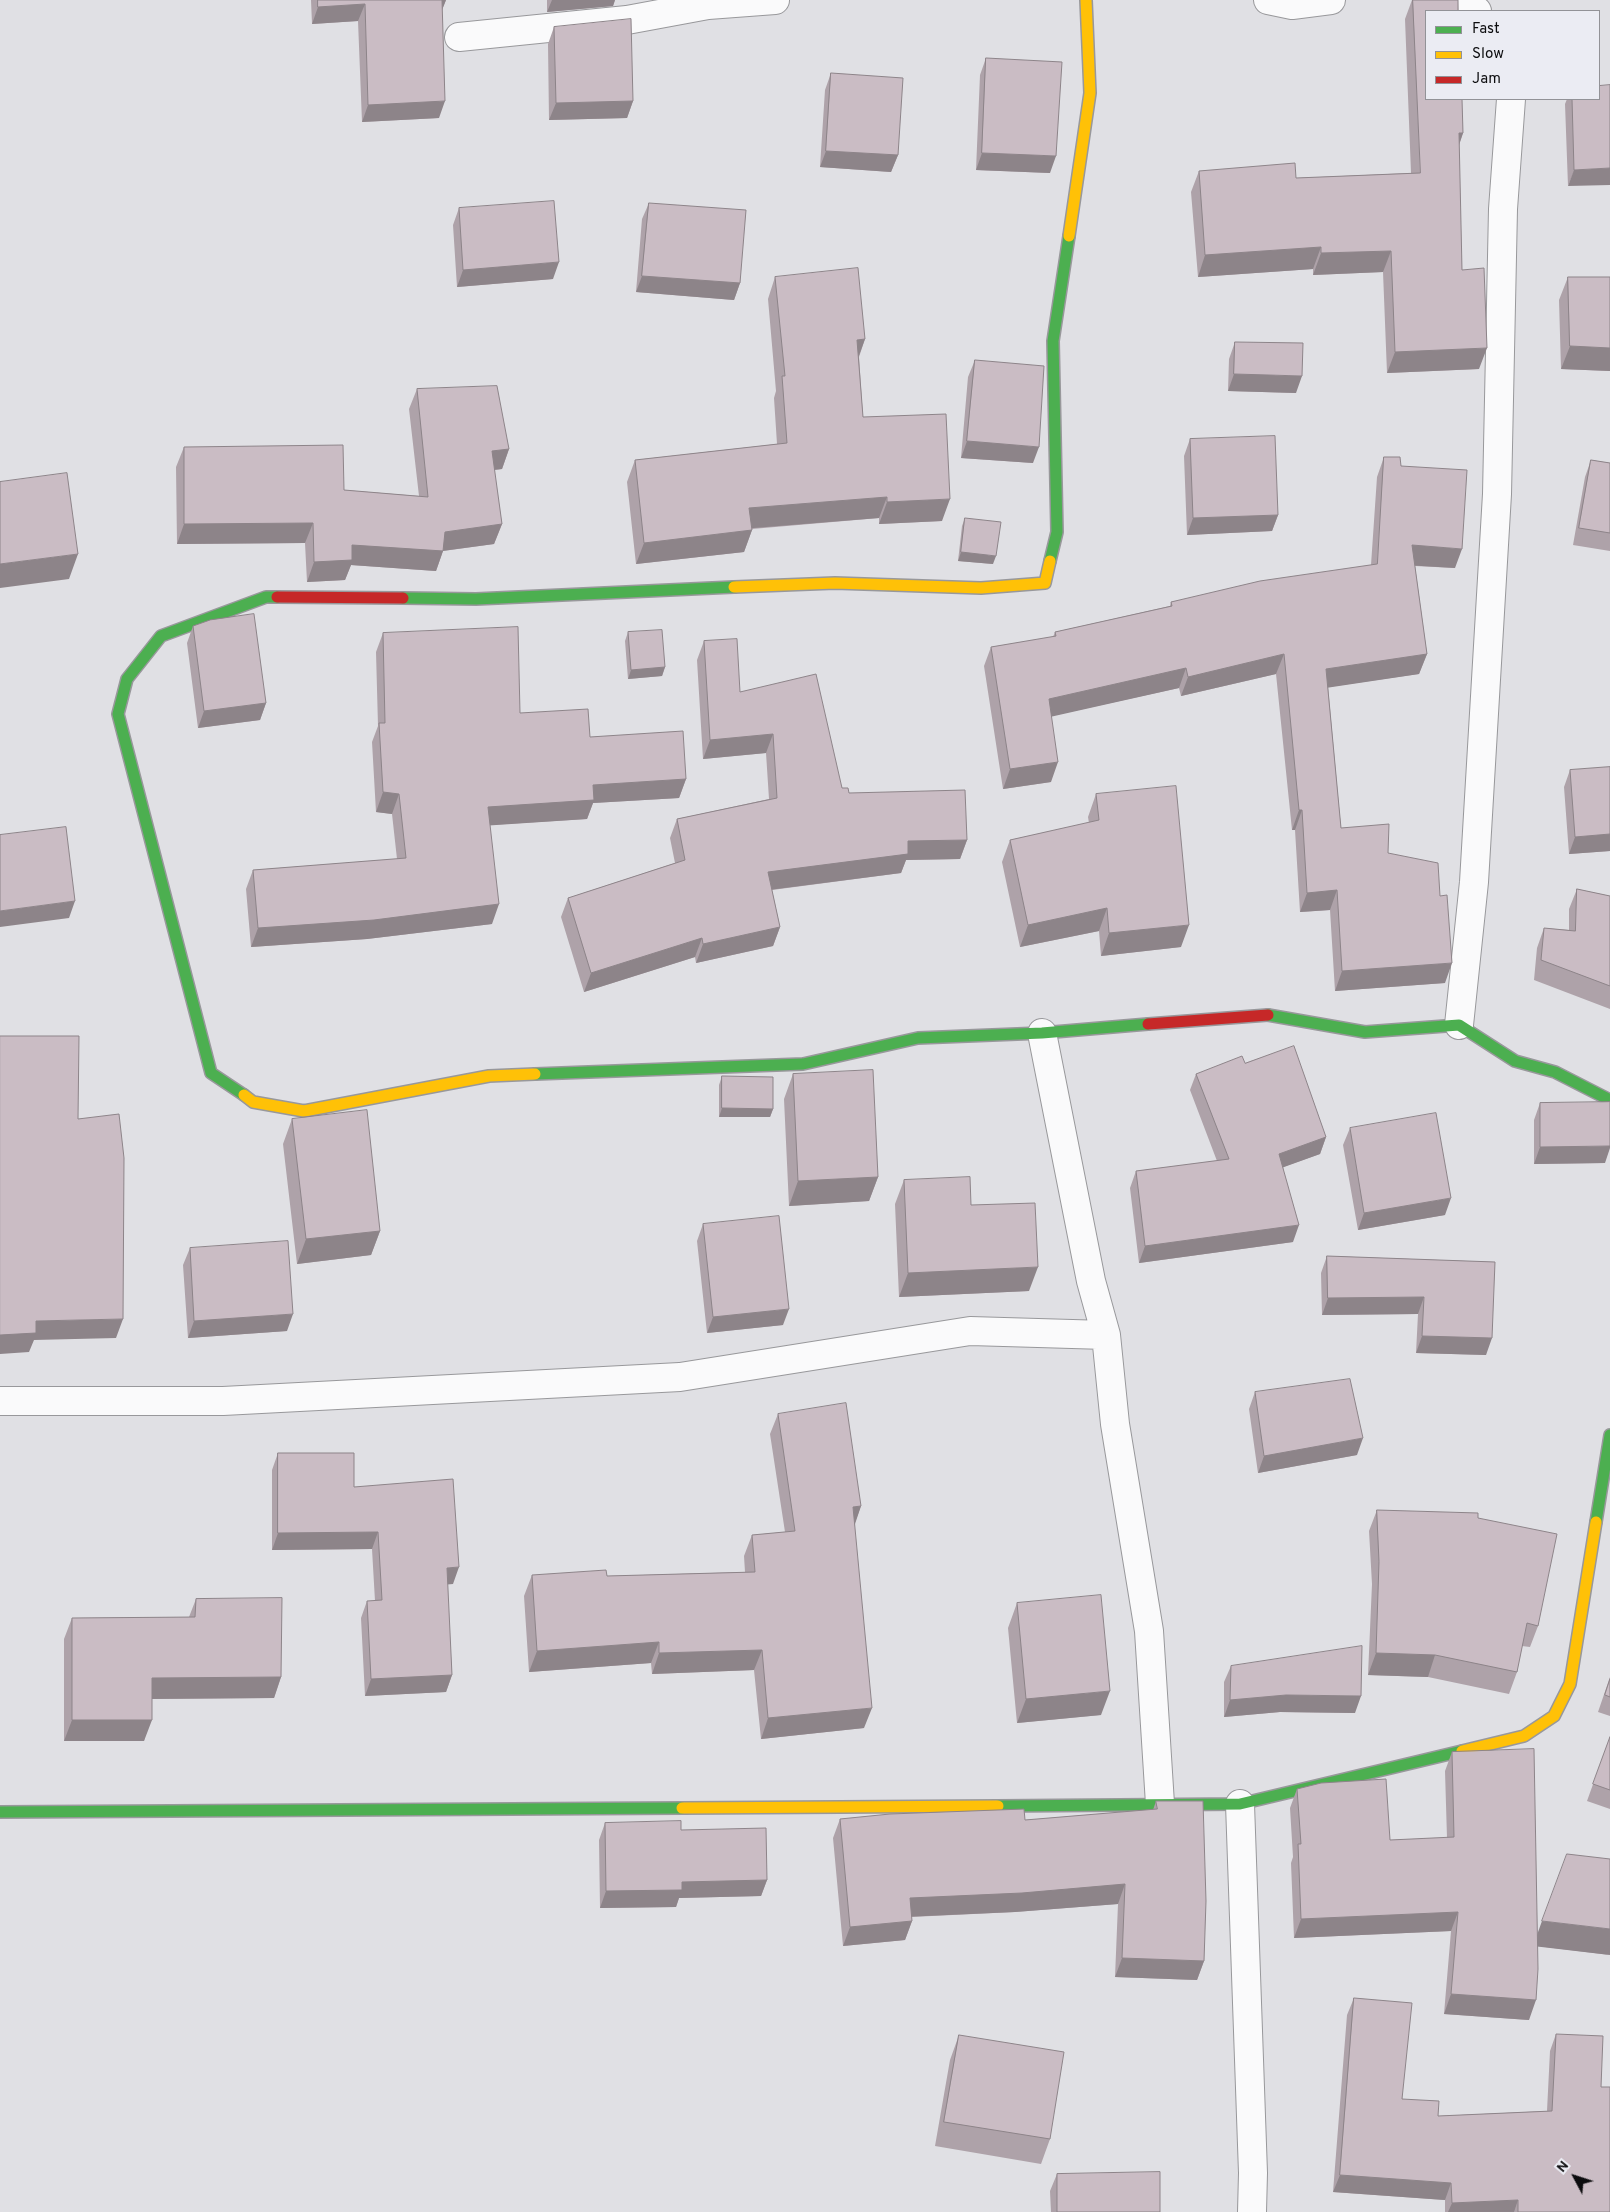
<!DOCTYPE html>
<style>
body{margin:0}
#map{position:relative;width:1610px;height:2212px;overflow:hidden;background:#e0e0e4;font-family:Overpass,sans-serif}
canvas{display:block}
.legend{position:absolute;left:1425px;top:10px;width:175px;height:90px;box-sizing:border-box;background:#ebecf3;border:1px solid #929297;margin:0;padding:6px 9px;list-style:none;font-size:15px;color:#0c0c0e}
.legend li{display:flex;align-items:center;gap:10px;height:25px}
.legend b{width:25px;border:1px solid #929297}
.north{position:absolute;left:1550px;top:2152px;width:50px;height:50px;-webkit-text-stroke:4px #ebecf3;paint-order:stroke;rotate:310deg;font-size:14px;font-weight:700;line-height:20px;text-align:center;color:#0c0c0e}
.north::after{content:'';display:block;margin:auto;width:18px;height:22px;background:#0c0c0e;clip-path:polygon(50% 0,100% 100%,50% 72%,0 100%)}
</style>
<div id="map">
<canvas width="1610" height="2212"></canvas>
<ul class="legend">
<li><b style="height:6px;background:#4caf50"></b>Fast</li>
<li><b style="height:6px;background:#ffc107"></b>Slow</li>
<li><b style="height:6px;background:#c62828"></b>Jam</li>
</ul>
<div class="north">N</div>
</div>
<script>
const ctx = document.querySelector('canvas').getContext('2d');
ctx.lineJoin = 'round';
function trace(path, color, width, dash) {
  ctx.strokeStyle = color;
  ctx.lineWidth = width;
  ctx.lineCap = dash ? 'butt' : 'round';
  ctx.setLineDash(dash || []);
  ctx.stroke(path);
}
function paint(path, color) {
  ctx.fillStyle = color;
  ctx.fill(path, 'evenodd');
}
const street = new Path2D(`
 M1268 0 1292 5 1331 0
 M1444 0 1477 11
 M459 37 627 20 708 5 775 0
 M1459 1025 1474 882 1497 494 1503 209 1511 99
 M1042 1033 1091 1281 1106 1335 1115 1424 1149 1631 1160 1804
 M0 1401H223L680 1377 970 1331 1106 1335
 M1240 1804 1253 2173 1252 2212`);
const fast = new Path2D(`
 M1050 561 1057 532 1053 341 1069 236
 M403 598 476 599 734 587
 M1268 1015 1365 1032 1459 1025 1515 1061 1555 1072 1610 1100
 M535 1074 803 1064 918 1038 1042 1033 1148 1024
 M244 1095 211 1073 118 714 127 679 161 636 266 597H277
 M1596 1522 1610 1435
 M998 1806 1240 1804 1462 1751
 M0 1812 682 1808`);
const slow = new Path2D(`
 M1069 236 1090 93 1086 0
 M734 587 835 583 981 588 1045 583 1050 561
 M244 1095 253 1102 304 1111 489 1076 535 1074
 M1462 1751 1524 1736 1554 1716 1570 1684 1596 1522
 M682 1808 998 1806`);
const jam = new Path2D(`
 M277 597 403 598
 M1148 1024 1268 1015`);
const wall = new Path2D(`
 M311 0H446L442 10 439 118 362 122 358 21 312 24Z
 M547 0H615L613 6 547 12Z
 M1412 0H1458L1463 133 1459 145 1462 270 1479 369 1387 373 1383 272 1313 275V269L1198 277 1191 192 1199 171 1296 178 1411 173 1405 19Z
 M554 27 633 101 627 118 549 120 548 44Z
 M986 58 1050 173 976 170 980 75Z
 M831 73 898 155 891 172 820 167 825 90Z
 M1610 85 1568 186 1565 104 1567 99H1599Z
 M649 203 740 283 734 300 636 292 642 219Z
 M459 208 553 279 457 287 453 225Z
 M775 277 865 339 859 357 863 417 942 521 879 524V518L752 529V530L744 552 636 564 627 482 635 460 777 444 774 398 776 391 768 299Z
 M1568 277H1610V371L1561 369 1559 300Z
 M1235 342 1296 393 1228 391 1229 359Z
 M975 360 1033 463 961 458 968 377Z
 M417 389 509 449 502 469 494 470 502 524 494 544 443 551 436 571 351 565 345 580 307 582 305 543 177 544 176 467 184 447 344 490 419 496 409 409Z
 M1190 439 1278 515 1272 531 1187 535 1184 456Z
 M1384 457 1401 466 1455 568 1415 566 1427 654 1419 674 1328 687 1341 828 1388 853 1445 983 1335 991 1330 910 1300 912 1295 830H1292L1276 674 1181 696 1179 688 1051 716V782L1003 789 984 666 991 647 1053 637 1055 632 1170 606 1171 602 1371 565 1377 477Z
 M1591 460 1610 463V551L1573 545 1585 477Z
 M965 518 993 564 958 561 962 526Z
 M193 626 266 703 260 720 198 728 187 643Z
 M628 632 665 667 662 676 628 679 625 641Z
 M383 633 520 713 590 737 686 779 679 798 593 803 587 819 490 825 492 924 367 939 251 947 246 889 253 870 397 859 392 814 376 812 372 742 378 726 376 652Z
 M704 641 740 692 842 788 849 793 967 840 960 859 906 860 901 873 772 890 780 927 773 946 696 963 695 957 584 992 561 917 568 898 675 863 670 838 677 819 769 799 766 753 703 759 697 660Z
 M1610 767V851L1569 854 1564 787 1570 770Z
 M1096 794 1181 947 1101 956 1099 931 1020 947 1002 862 1010 840 1089 823 1088 817Z
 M1577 889 1610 896V1009L1534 980 1537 948 1544 928 1569 930V909Z
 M1245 1063 1326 1137 1320 1154 1283 1167 1293 1242 1139 1263 1130 1188 1136 1171 1217 1161 1190 1090 1196 1074Z
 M793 1074 878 1177 869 1201 789 1206 784 1099Z
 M722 1076 773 1109 770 1117H719V1085Z
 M1540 1103 1605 1163 1534 1164V1120Z
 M292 1119 380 1231 371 1255 297 1264 283 1144Z
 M1350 1128 1445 1215 1358 1230 1343 1145Z
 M904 1180 971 1205 1029 1291 899 1297 895 1204Z
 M703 1224 783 1325 707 1333 697 1241Z
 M190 1248 287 1331 188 1338 183 1265Z
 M1327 1256 1495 1262 1486 1355 1416 1353 1418 1314 1322 1315 1321 1273Z
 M1255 1392 1357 1455 1258 1473 1249 1409Z
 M778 1414 861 1506 854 1525 864 1728 761 1739 754 1670 652 1674 651 1663 529 1672 524 1596 532 1575 607 1576 745 1572 744 1556 752 1535 785 1532 770 1434Z
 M278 1453 354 1487 453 1584H447L452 1675 446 1692 365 1696 361 1618 367 1601H375L372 1549 272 1550V1470Z
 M1377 1510 1478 1518 1538 1626 1530 1647 1522 1646 1517 1672 1509 1694 1428 1677 1368 1675 1372 1584 1369 1531Z
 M196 1599 281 1677 274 1698 152 1699 144 1741H64V1639L72 1618 189 1617Z
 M1017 1603 1101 1715 1017 1723 1008 1628Z
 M1231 1666 1355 1713 1280 1712 1224 1717V1682Z
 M1610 1677V1716L1598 1712Z
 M1610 1737V1809L1587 1801Z
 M1452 1752 1537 1935 1610 1955 1537 1946 1529 2020 1444 2014 1451 1931 1294 1938 1291 1863 1293 1857 1290 1808 1297 1789 1390 1840 1447 1838 1445 1771Z
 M1156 1801 1204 1961 1197 1980 1115 1977 1118 1904 1015 1912 911 1917 912 1921 905 1940 843 1946 833 1838 840 1819 1025 1820 1153 1810Z
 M605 1823 681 1830 767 1880 761 1896 679 1898 676 1907 600 1908 599 1840Z
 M1354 1998 1402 2099 1438 2116 1547 2111 1550 2051 1556 2034 1601 2087 1610 2212H1445V2200L1333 2192 1347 2015Z
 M959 2035 1050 2139 1041 2164 935 2146 950 2060Z
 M1057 2174 1160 2212H1051L1050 2191Z`);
const shadedWall = new Path2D(`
 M441 0H446L440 15Z
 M552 0H615L613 6 547 12Z
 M365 4 358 21 312 24 318 7Z
 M445 101 439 118 362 122 368 105Z
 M633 101 627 118 549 120 556 103Z
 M1459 133H1463L1456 154Z
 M826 151 898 155 891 172 820 167Z
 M982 153 1056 156 1050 173 976 170Z
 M1610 168V185L1568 186 1574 170Z
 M1321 247 1313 269 1198 277 1205 255Z
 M1391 251 1383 272 1313 275 1321 253Z
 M559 262 553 279 457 287 463 270Z
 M642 276 740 283 734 300 636 292Z
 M865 339 857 361V340Z
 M1570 346 1610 348V371L1561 369Z
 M1487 348 1479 369 1387 373 1395 352Z
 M1234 374 1302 376 1296 393 1228 391Z
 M967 441 1039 447 1033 463 961 458Z
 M509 449 502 469 484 471 492 451Z
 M887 497 879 518 741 529 749 508Z
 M950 499 942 521 879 524 887 502Z
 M1278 515 1272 531 1187 535 1193 518Z
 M313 523 305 543 177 544 184 524Z
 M502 524 494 544 442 551H443L436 571 351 565 345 580 307 582 314 562 352 545Z
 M752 530 744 552 636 564 644 543Z
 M1412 545 1462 549 1455 568 1405 565Z
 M961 552 996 556 993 564 958 561Z
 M78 554 69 579 0 588V564Z
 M1284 654 1276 674 1181 696 1188 677Z
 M1427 654 1419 674 1319 689 1326 669Z
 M665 667 662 676 628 679 631 670Z
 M1186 668 1179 688 1041 719 1049 699Z
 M266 703 260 720 198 728 204 711Z
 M773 734 766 753 703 759 710 740Z
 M1058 762 1051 782 1003 789 1010 769Z
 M686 779 679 798 593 803 587 819 481 826 488 807 593 785Z
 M383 792 399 794 392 814 376 812Z
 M1299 810H1302L1295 830H1292Z
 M1610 834V851L1569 854 1575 837Z
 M967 840 960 859 906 860 901 873 761 891 768 872 908 841Z
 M1337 890 1330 910 1300 912 1307 893Z
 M75 901 69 918 0 927V911Z
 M499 904 492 924 367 939 251 947 258 928Z
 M1107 908 1099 931 1020 947 1028 925Z
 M1189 925 1181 947 1101 956 1109 933Z
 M780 927 773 946 696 963 703 944Z
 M702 938 695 957 584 992 591 973Z
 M1452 963 1445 983 1335 991 1342 971Z
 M722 1108 773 1109 770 1117H719Z
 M1326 1137 1320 1154 1273 1171 1279 1154Z
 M1610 1146V1148L1605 1163 1534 1164 1540 1147Z
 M878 1177 869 1201 789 1206 798 1181Z
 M1451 1198 1445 1215 1358 1230 1364 1213Z
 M1299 1225 1293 1242 1139 1263 1145 1246Z
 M380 1231 371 1255 297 1264 306 1239Z
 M1038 1267 1029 1291 899 1297 908 1273Z
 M1424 1297 1418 1314 1322 1315 1328 1298Z
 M789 1309 783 1325 707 1333 713 1317Z
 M293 1314 287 1331 188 1338 194 1321Z
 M123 1319 116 1338 34 1340 29 1352 0 1354V1335L36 1321Z
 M1422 1336 1492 1338 1486 1355 1416 1353Z
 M1363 1438 1357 1455 1258 1473 1264 1456Z
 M861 1506 854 1527 853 1507Z
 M378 1532 372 1549 272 1550 278 1533Z
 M459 1567 453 1584 441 1585 447 1568Z
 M659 1642 651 1663 529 1672 537 1651Z
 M762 1650 754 1670 652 1674 659 1653Z
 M1376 1653 1435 1655 1428 1677 1368 1675Z
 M452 1675 446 1692 365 1696 371 1679Z
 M281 1677 274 1698 144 1699 152 1678Z
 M1110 1691 1101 1715 1017 1723 1026 1699Z
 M1286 1695 1361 1696 1355 1713 1280 1712 1224 1717 1230 1700Z
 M872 1708 864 1728 761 1739 768 1718Z
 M72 1720H152L144 1741H64Z
 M767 1880 761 1896 679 1898 676 1907 600 1908 606 1891 682 1882Z
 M1125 1884 1118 1904 1015 1912 903 1917 910 1898Z
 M1458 1912 1451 1931 1294 1938 1301 1919Z
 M912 1921 905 1940 843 1946 850 1927Z
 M1542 1921 1610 1929V1955L1533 1946Z
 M1122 1958 1204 1961 1197 1980 1115 1977Z
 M1451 1994 1536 2000 1529 2020 1444 2014Z
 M1340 2175 1451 2183 1445 2200 1333 2192Z
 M1518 2200 1514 2212H1448L1452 2203Z`);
const building = new Path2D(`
 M318 0H442L445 101 368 105 365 4 318 7Z
 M1413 0H1458V11H1426V99H1462L1463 133H1459L1462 270 1484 268 1487 348 1395 352 1391 251 1321 253V247L1205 255 1199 171 1295 163 1296 178 1420 173Z
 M631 19 633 101 556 103 554 27Z
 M986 58 1062 62 1056 156 982 153Z
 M831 73 903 78 898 155 826 151Z
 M1610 85V168L1574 170 1572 99H1599V86Z
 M554 201 559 262 463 270 459 208Z
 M649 203 746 210 740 283 642 276Z
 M858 268 865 339 857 340 863 417 946 414 950 499 887 502V497L749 508 752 530 644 543 635 460 787 443 782 376H785L775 277Z
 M1568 277H1610V348L1570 346Z
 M1235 342 1303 343 1302 376 1234 374Z
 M975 360 1044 366 1039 447 967 441Z
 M497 386 509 449 492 451 502 524 445 532 443 551 352 545V560L314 562 313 523 184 524V447L343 445 344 490 428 497 417 389Z
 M1275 436 1278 515 1193 518 1190 439Z
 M1384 457H1400L1401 466 1467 470 1462 549 1412 545 1427 654 1326 669 1341 828 1389 824 1388 853 1438 863 1440 896 1447 895 1452 963 1342 971 1337 890 1307 893 1302 810H1299L1284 654 1188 677 1186 668 1049 699 1058 762 1010 769 991 647 1056 636 1055 632 1172 606 1171 602 1260 581 1377 564Z
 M1591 460 1610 463V533L1579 528Z
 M67 473 78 554 0 564V482Z
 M965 518 1001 522 996 556 961 552Z
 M254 614 266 703 204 711 193 626 210 620Z
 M518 627 520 713 588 709 590 737 683 731 686 779 593 785 594 800 488 807 499 904 374 920 258 928 253 870 406 858 399 794 383 792 379 723H385L383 633Z
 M662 630 665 667 631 670 628 632Z
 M737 639 740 692 816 674 842 788H848L849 793 965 790 967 840 908 841V854L768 872 780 927 703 944 702 938 591 973 568 898 685 860 677 819 777 798 773 734 710 740 704 641Z
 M1610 767V834L1575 837 1570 770Z
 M1176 786 1189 925 1109 933 1107 908 1028 925 1010 840 1099 820 1096 794Z
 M66 827 75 901 0 911V835Z
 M1577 889 1610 896V986L1541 960 1544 928 1575 931Z
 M0 1036H79L78 1119 119 1114 124 1158 123 1319 36 1321V1333L0 1335Z
 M1294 1046 1326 1137 1279 1154 1299 1225 1145 1246 1136 1171 1229 1159 1196 1074 1242 1056 1245 1063Z
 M873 1070 878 1177 798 1181 793 1074Z
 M722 1076 773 1077V1109L722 1108Z
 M1610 1102V1146L1540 1147V1103Z
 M367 1110 380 1231 306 1239 292 1119Z
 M1436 1113 1451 1198 1364 1213 1350 1128Z
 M970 1177 971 1205 1035 1203 1038 1267 908 1273 904 1180Z
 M779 1216 789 1309 713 1317 703 1224Z
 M288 1241 293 1314 194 1321 190 1248Z
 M1327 1256 1495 1262 1492 1338 1422 1336 1424 1297 1328 1298Z
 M1350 1379 1363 1438 1264 1456 1255 1392Z
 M846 1403 861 1506 853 1507 872 1708 768 1718 762 1650 659 1653V1642L537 1651 532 1575 606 1570 607 1576 755 1572 752 1535 795 1531 778 1414Z
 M278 1453H354V1487L453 1479 459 1567 447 1568 452 1675 371 1679 367 1601 382 1600 378 1532 278 1533Z
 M1377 1510 1478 1513V1518L1557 1534 1538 1626 1527 1623 1517 1672 1435 1655 1376 1653 1379 1562Z
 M1101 1595 1110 1691 1026 1699 1017 1603Z
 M282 1598 281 1677 152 1678V1720H72V1618L195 1617 196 1599Z
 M1362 1646 1361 1696 1286 1695 1230 1700 1231 1666Z
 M1610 1679V1697L1605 1695Z
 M1610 1737V1790L1593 1784Z
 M1534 1749 1538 1969 1536 2000 1451 1994 1458 1912 1301 1919 1298 1844H1301L1297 1789 1321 1783 1386 1779 1390 1840 1454 1837 1452 1752Z
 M1156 1801H1203L1206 1901 1204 1961 1122 1958 1125 1884 1022 1893 910 1898 912 1921 850 1927 840 1819 890 1814 1024 1809 1025 1820 1157 1809Z
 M681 1821V1830L766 1828 767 1880 682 1882V1890L606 1891 605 1823Z
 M1567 1854 1610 1859V1929L1542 1921Z
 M1354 1998 1412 2003 1402 2099 1439 2101 1438 2116 1552 2111 1556 2034 1603 2036 1601 2087H1610V2212H1518V2200L1452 2203 1451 2183 1340 2175Z
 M959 2035 1064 2052 1050 2139 944 2122Z
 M1160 2172V2212H1057V2174Z`);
trace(street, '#98989b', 30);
trace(fast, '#98989b', 14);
trace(slow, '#98989b', 14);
trace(jam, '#98989b', 14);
trace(street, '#fafafb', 28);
trace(fast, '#4caf50', 11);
trace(slow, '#ffc107', 11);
trace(jam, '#c62828', 11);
paint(wall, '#aea2a9');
paint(shadedWall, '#8d8489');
paint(building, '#cabcc4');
trace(building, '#8d8489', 1);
</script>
